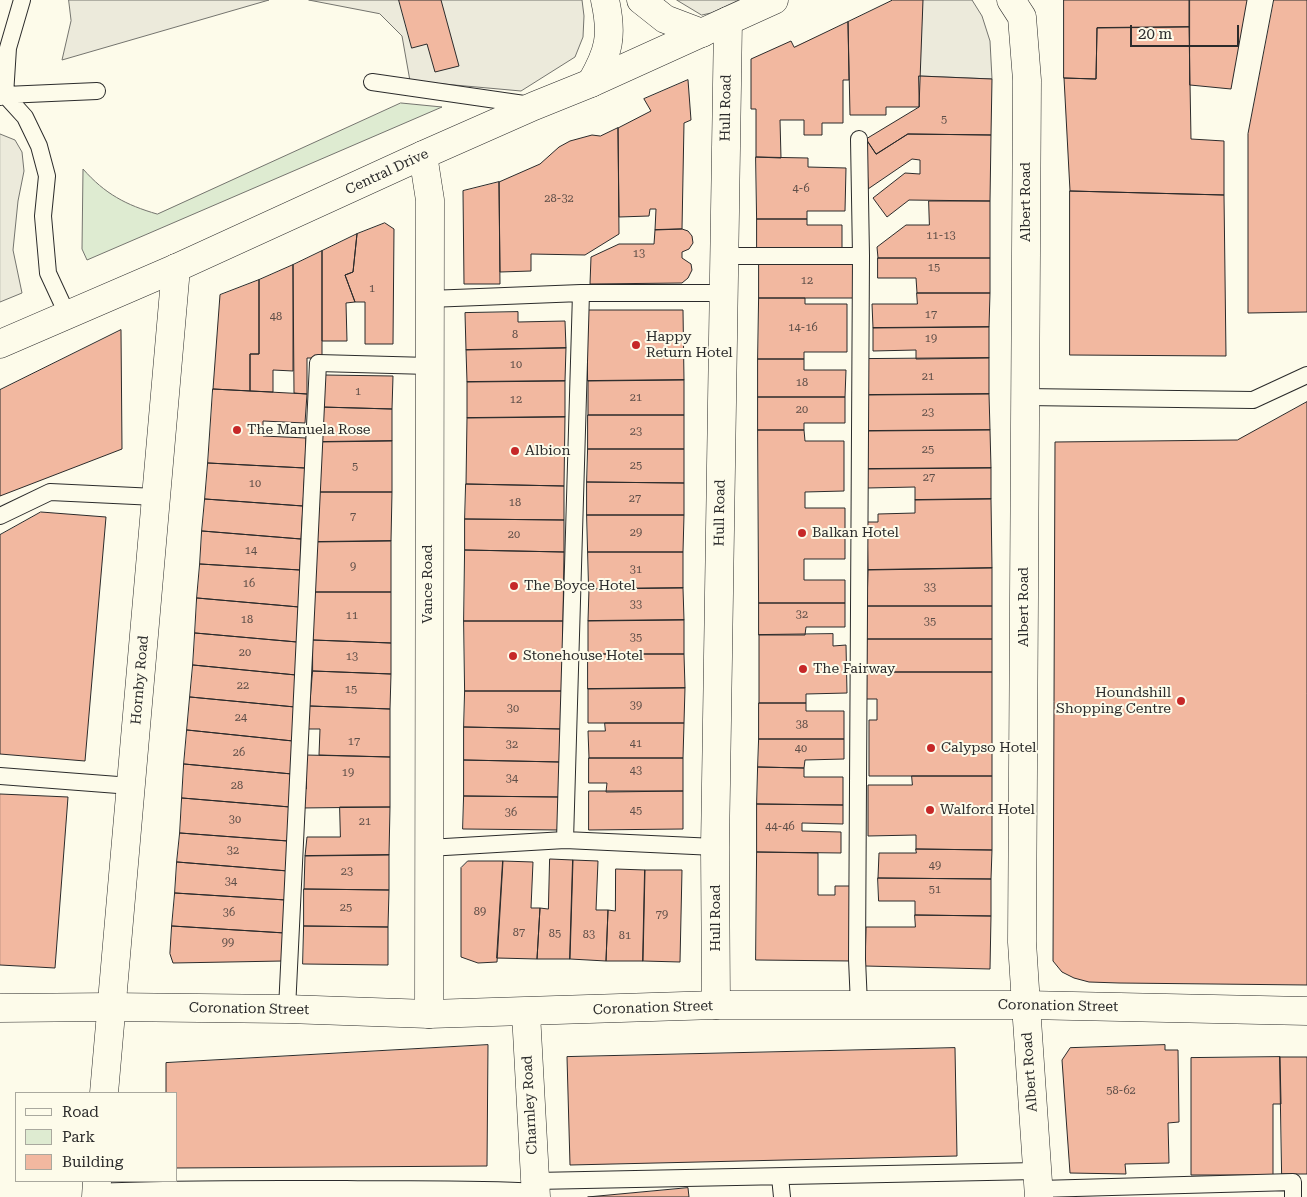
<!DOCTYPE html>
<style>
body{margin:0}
#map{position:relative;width:1307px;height:1197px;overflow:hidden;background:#fdfbea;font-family:"Roboto Serif",serif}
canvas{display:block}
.legend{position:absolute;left:15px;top:1092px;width:162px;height:90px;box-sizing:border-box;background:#fdfbea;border:1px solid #a9a89e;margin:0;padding:6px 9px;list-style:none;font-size:15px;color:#2b2b2b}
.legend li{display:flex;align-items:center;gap:10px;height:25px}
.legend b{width:25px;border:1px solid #a9a89e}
.scale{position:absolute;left:1130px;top:25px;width:109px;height:22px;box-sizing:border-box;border:2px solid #2b2b2b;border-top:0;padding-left:6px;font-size:15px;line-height:18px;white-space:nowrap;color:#2b2b2b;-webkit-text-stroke:4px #fdfbea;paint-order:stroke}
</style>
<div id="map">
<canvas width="1307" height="1197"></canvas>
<ul class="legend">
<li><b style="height:6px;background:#fdfbea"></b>Road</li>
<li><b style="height:14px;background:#deebd1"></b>Park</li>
<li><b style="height:14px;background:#f2b8a0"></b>Building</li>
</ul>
<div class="scale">20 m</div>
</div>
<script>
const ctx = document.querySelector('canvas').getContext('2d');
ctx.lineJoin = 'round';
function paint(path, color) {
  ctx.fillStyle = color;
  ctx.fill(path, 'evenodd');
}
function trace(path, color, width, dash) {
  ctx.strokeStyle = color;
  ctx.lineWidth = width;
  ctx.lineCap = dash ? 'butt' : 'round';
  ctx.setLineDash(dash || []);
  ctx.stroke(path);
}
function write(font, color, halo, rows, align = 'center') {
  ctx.font = font + ' "Roboto Serif",serif';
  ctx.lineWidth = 4;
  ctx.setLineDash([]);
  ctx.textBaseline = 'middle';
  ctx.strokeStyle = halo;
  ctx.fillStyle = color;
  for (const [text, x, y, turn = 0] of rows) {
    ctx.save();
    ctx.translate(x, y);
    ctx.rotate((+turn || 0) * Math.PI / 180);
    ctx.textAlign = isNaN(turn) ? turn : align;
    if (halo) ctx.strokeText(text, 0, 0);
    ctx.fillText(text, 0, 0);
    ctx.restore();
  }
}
const green = new Path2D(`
 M401 103 442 107 87 260 82 249 83 169C105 194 126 205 157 214Z`);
const parking = new Path2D(`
 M69 0H269L62 60 71 21Z
 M309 0H582L584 16 583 37 575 57 521 91 410 81 402 36 380 14Z
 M677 0H739L711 13 702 15Z
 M923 0H972L982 16 990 41 992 79 919 76Z
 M0 134 15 140 22 152 24 171 18 201 13 250 22 293 0 302Z`);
const building = new Path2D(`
 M399 0H441L459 66 435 72 427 44 412 48Z
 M893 0H923L919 107H886V115H850L848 22Z
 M1064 0H1189V27L1097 28 1096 79 1064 78Z
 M1190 0H1247L1231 89 1190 85Z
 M1274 0H1307V312L1248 313V134Z
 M848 22 849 80H843V123H822V135H804V120H780L781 158 756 157V109H751V59L791 41 794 47Z
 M1189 27 1191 139 1224 141V195L1070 191 1064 78 1096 79 1097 28Z
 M919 76 992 79 991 135 908 134 876 154 866 139 919 107Z
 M688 80 691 120 684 123 682 229 655 230 656 209H650L649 216 619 217 618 128 651 111 644 99Z
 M618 128 619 234 585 255 531 254V271L500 272 499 182 540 164 559 147 570 141 592 135 600 136Z
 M908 134 991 135 990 201 909 200 887 217 873 198 905 173 920 174V160L912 159 868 189 866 139 876 154Z
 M756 157 808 158V167L846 168 845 211H807V219H757Z
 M499 182 500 284H464L463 191Z
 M1070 191 1224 195 1226 356 1070 355Z
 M929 201H990V258H878L877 247 906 225H929Z
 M757 219H807V225H842V251H757Z
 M385 223 394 229 393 344H365V302H355L345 275 353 272 357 234Z
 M682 229 688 231 692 236 693 243 689 249 682 252V258L691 264 692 270 688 278 682 283 590 284 591 257 619 244H654L655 230Z
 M357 234 353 272 345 275 355 302 346 303 347 341H322V251Z
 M322 251V358H307V394L294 393 293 265Z
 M878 258H990V293H917L916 278H878Z
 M759 263 854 264V298H759Z
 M293 265V371L273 370V392L250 391V354H259V280Z
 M259 280V354H250V391L213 389 220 295Z
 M917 293H990L989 327 873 328 872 304H917Z
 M759 298H805V304H847V352H804V359H758Z
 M587 310H683L684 380 588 381Z
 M518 312V322L565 321 566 348 466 350 465 313Z
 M989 327V358L916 359V350L873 351V328Z
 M121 330 122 449 0 496V390Z
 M566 348 565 381 467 382 466 350Z
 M989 358V394L866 395 865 359Z
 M758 359H804V370H846L845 397H758Z
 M324 375 393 376 392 409 321 407Z
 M684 380V415H588V381Z
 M565 381V417L467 418V382Z
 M213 389 307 394 305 423 263 421V436L306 438 305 468 208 463Z
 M989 394 990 430 866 431V395Z
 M758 397H845V423H804V430H758Z
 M1307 402V985L1119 983 1089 982 1074 978 1062 972 1053 961 1055 442 1237 440Z
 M321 407 392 409V441L319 442Z
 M588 415H684V449H588Z
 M565 417 564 486 466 484 467 418Z
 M758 430H804L805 441H844V491L805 492V508H845V559H804V580H845V603H759Z
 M990 430 991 468 867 469 866 431Z
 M392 441V492H316L319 442Z
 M588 449H684V483L587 482Z
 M208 463 305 468 303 506 205 499Z
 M991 468V499L915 500V487L867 488V469Z
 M587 482 684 483V515H587Z
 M466 484 564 486V520L465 519Z
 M316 492H392L391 541 314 542Z
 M205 499 303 506 301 539 202 531Z
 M991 499 992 568 868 570 867 522H878V514L915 513V500Z
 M41 512 106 517 85 761 0 754V535Z
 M587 515H684L683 552H588Z
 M465 519 564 520V552L465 550Z
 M202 531 301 539 300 570 200 564Z
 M391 541V592H313L314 542Z
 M465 550 564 552 563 621H464Z
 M588 552H683V588L589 589Z
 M200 564 300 570 299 607 197 598Z
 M992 568V606H867L868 570Z
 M683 588 684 620 588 621 589 589Z
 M313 592H391V643L313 640Z
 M197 598 299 607 297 642 195 633Z
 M759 603H845V627H806L805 635H759Z
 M867 606H992V639H867Z
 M684 620V654H588V621Z
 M464 621H563L562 691H465Z
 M195 633 297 642 296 675 193 665Z
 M833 634V646L846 645 847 693 806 694V703H759V635Z
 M867 639H992V672H867Z
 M313 640 391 643V674L313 671Z
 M588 654H684L685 688 588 689Z
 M193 665 296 675 295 707 190 697Z
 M313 671 391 674 390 709 310 706Z
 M867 672H992V776H869V720H877V699H867Z
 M685 688 684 723H588V689Z
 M465 691H562V729L464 727Z
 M190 697 295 707 293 741 187 730Z
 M759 703H806V711H844V739H759Z
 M310 706 390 709V757L319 755 320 729H308Z
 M605 723H684L683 758H589L588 731H605Z
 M464 727 562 729 560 762 464 760Z
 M187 730 293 741 292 774 184 764Z
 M759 739H844V759L805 760 804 768 758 767Z
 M306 755 390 757V807L301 808 302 790 306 789Z
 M589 758H683V791L606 792 607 783H589Z
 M464 760 560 762 559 797 464 796Z
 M184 764 292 774 290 807 182 798Z
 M758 767 804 768V777H843V805L757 804Z
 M912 776H992V850L916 849V835L868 836V785H912Z
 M589 791H683V829L589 830Z
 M0 794 68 797 55 968 0 965Z
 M464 796 559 797V830L463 829Z
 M182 798 290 807 288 841 180 833Z
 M757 804 843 805V824L802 823V831L841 832V853L757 852Z
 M340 807H390L389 855 305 856 307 837H340Z
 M180 833 288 841V871L177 862Z
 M916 849 992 850 991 879 878 878 879 853H916Z
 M757 852 818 853V895H835V886H852L851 961 756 960Z
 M389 855V890L304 889 305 856Z
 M550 859 573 860 570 959H537L540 908 548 909Z
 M573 860 598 861 596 910H608L606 961 570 959Z
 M468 861H503L497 962 478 963 461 957V868Z
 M503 861 533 862 531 908H540L537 959 497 958Z
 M177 862 288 871 286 900 175 893Z
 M616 869 645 870 643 961H606L608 910 615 911Z
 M645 870H682L680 962 643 961Z
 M878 878 991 879V916L915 915V901H879Z
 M304 889 389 890 388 927 304 926Z
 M175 893 286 900 285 933 172 926Z
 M915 915 991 916 990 969 865 966 866 927H915Z
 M172 926 285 933 283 961 173 963 170 954Z
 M304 926 388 927V965L303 964Z
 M488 1045 487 1166 176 1168V1093H166V1063Z
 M1165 1045V1050H1178L1179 1122 1168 1123 1169 1163 1125 1164 1126 1174 1070 1173 1062 1060 1070 1048Z
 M955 1048 957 1156 570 1165 567 1057Z
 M1280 1057 1281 1104H1273V1175H1191V1058Z
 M1280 1057H1307V1174H1282Z
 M688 1188 689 1197H588Z`);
const service = new Path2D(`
 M22 0 8 48 5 95 25 117 39 146 47 176 43 216 48 273 67 314
 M372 82 531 105
 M0 97 5 95 97 91
 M859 139 861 256 857 959 859 1005
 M723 256H861
 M429 299 581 293H723
 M1025 397 1253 400 1307 375
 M0 516 50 492 156 497
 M0 776 131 786
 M565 840 581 293
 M428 848 565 840 715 847
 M287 1009 318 363 429 366
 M780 1177 782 1197
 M535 1181 1037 1171
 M1039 1189 1293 1182V1197
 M96 1192C180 1188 263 1189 346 1189 409 1190 473 1188 535 1192`);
const minor = new Path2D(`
 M423 155 430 200 429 1014
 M716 1005 715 847 728 21
 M1026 1005 1307 1011
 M526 1013 536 1197`);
const tertiary = new Path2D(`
 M641 0 665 19 702 33
 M591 83C609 52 613 36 605 0
 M1026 1005 1039 1197`);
const secondary = new Path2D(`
 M104 1093 176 268
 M96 1197 97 1181`);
const primary = new Path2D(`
 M0 344 176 268 423 155 534 106 591 83 774 0
 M0 1008 111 1007 287 1009 429 1014 716 1005H1026L1022 942 1027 80 1022 17 1011 0`);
const markers = [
 [636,345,5,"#c62828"],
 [237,430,5,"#c62828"],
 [515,451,5,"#c62828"],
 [802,533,5,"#c62828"],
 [514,586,5,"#c62828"],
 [513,656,5,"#c62828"],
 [803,669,5,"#c62828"],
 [1181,701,5,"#c62828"],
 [931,748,5,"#c62828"],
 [930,810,5,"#c62828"]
];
const numberNames = [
 ["5",944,120],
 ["4-6",801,189],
 ["28-32",559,199],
 ["11-13",941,236],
 ["13",639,254],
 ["15",934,268],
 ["12",807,281],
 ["1",372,289],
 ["17",931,315],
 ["48",276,317],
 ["14-16",803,328],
 ["8",515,335],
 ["19",931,339],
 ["10",516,365],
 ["21",928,377],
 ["18",802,383],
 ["1",358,392],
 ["21",636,398],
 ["12",516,400],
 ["20",802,410],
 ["23",928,413],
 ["23",636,432],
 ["25",928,450],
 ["25",636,466],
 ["5",355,467],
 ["27",929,478],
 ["10",255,484],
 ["27",635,499],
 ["18",515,503],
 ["7",353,517],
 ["29",636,533],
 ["20",514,535],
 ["14",251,551],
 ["9",353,567],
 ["31",636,570],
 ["16",249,584],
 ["33",930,588],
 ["33",636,605],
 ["32",802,615],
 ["11",352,616],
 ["18",247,620],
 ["35",930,622],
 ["35",636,638],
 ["20",245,653],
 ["13",352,657],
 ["22",243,686],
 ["15",351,690],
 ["39",636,706],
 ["30",513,709],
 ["24",241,718],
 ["38",802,725],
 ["17",354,742],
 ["41",636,744],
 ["32",512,745],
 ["40",801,749],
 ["26",239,753],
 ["43",636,771],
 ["19",348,773],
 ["34",512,779],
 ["28",237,786],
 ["45",636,811],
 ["36",511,813],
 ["30",235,820],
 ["21",365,822],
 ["44-46",780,827],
 ["32",233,851],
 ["49",935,866],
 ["23",347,872],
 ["34",231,882],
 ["51",935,890],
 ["25",346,908],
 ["89",480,912],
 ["36",229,913],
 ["79",662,915],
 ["87",519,933],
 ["85",555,934],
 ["83",589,935],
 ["81",625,936],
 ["99",228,943],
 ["58-62",1121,1091]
];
const streetNames = [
 ["Hull Road",726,108,-89],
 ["Central Drive",387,172,-25],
 ["Albert Road",1026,202,-90],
 ["Hull Road",720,513,-89],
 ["Vance Road",428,584,-90],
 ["Albert Road",1024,607,-90],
 ["Hornby Road",140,680,-85],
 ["Hull Road",716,918,-90],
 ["Coronation Street",1058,1006,1],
 ["Coronation Street",653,1008,-2],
 ["Coronation Street",249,1009,1],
 ["Albert Road",1030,1072,-94],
 ["Charnley Road",530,1105,-93]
];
const poiNames = [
 ["Happy",646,337],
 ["Return Hotel",646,353],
 ["The Manuela Rose",247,430],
 ["Albion",525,451],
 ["Balkan Hotel",812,533],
 ["The Boyce Hotel",524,586],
 ["Stonehouse Hotel",523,656],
 ["The Fairway",813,669],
 ["Houndshill",1171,693,"right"],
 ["Shopping Centre",1171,709,"right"],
 ["Calypso Hotel",941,748],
 ["Walford Hotel",940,810]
];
paint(green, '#deebd1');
trace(green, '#74746e', 1);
paint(parking, '#eceadb');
trace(parking, '#74746e', 1);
paint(building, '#f2b8a0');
trace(building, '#2b2b2b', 1);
trace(service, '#2b2b2b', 18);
trace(minor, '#2b2b2b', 29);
trace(tertiary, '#2b2b2b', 29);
trace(secondary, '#2b2b2b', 29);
trace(primary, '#2b2b2b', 29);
trace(service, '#fdfbea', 16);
trace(minor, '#fdfbea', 28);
trace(tertiary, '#fdfbea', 28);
trace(secondary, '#fdfbea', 28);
trace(primary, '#fdfbea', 28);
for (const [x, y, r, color] of markers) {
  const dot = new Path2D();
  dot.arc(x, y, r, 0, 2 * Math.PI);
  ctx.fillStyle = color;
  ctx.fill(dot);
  trace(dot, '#fdfbea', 2);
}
write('11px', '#5d4e48', null, numberNames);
write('14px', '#2b2b2b', '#fdfbea', streetNames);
write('14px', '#2b2b2b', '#fdfbea', poiNames, 'left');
</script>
